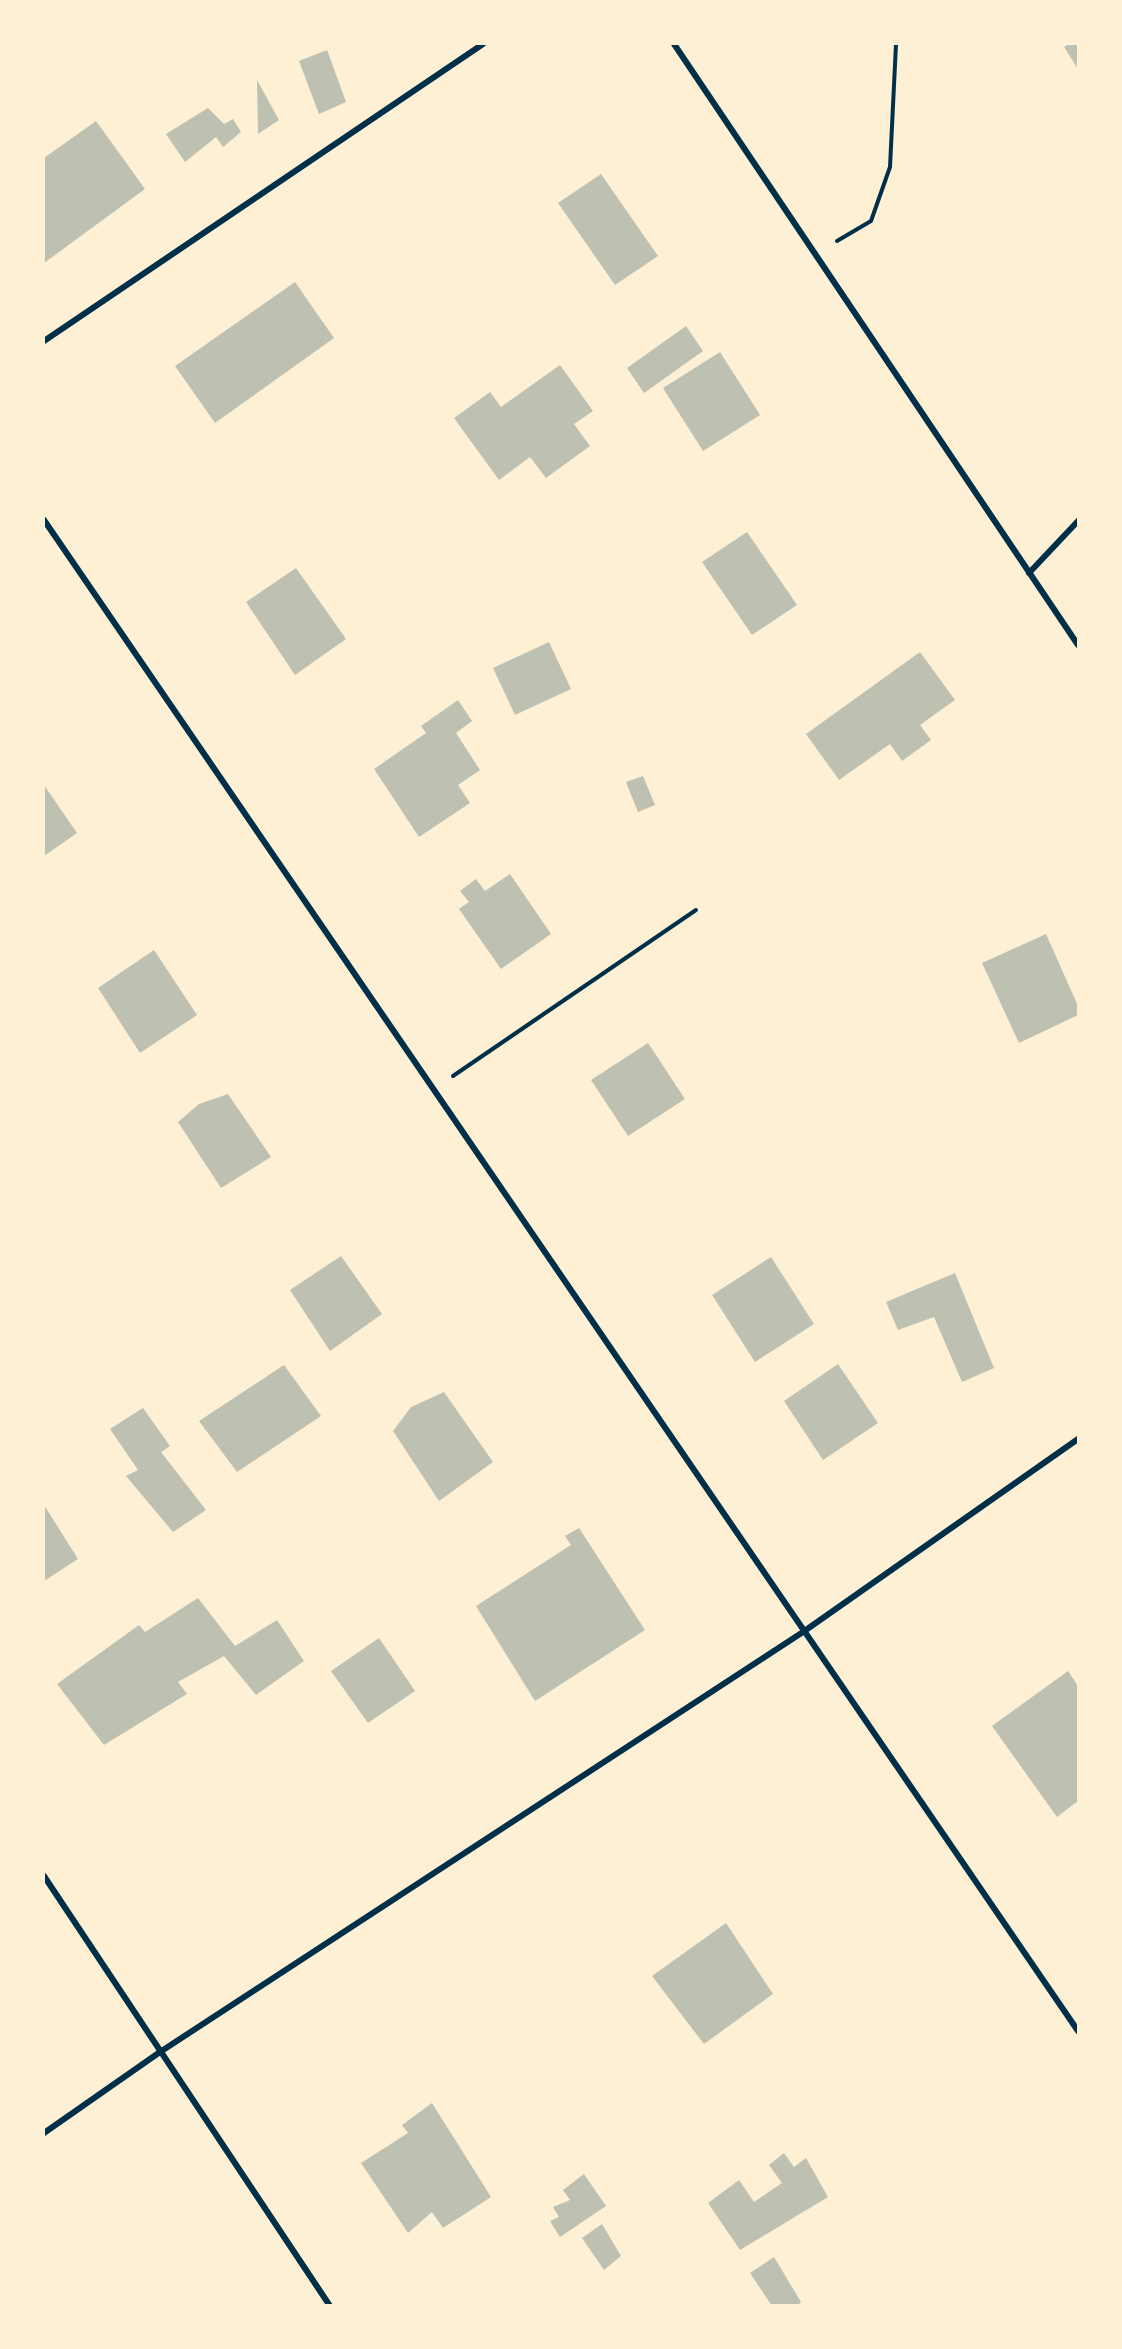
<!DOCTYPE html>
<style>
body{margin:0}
#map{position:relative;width:1122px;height:2349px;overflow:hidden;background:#fdf0d5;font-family:"Alegreya Sans",sans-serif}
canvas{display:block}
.frame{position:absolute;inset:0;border:45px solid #fdf0d5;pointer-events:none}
</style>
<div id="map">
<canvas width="1122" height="2349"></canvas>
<div class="frame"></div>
</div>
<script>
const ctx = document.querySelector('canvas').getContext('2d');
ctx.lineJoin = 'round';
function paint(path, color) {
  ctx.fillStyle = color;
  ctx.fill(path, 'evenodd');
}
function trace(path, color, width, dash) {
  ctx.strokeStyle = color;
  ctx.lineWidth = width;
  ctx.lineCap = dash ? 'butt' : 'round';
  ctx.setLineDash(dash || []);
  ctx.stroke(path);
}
const building = new Path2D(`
 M1069 44H1078V69L1064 47Z
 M327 50 346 102 319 114 299 61Z
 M257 80 279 120 258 134Z
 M208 108 224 124 233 119 241 132 223 147 216 137 185 162 166 134Z
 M96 121 145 189 44 263V158Z
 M601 174 658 256 615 285 558 203Z
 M295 282 334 338 215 423 175 366Z
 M686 326 703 351 644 393 627 368Z
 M720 352 760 415 703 451 663 388Z
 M560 365 593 411 574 424 590 446 546 478 530 457 499 480 454 418 490 392 501 407Z
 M747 532 797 605 752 635 702 562Z
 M296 568 346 639 295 675 246 602Z
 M549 642 571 689 515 715 493 668Z
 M920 652 955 700 920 725 931 740 902 761 890 744 839 780 806 734Z
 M458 700 472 721 456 733 480 770 458 785 470 803 419 837 374 769 426 733 421 726Z
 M643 776 655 805 638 812 626 782Z
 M44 785 77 833 44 856Z
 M510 874 551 934 501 969 459 909 469 902 460 891 476 879 485 891Z
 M1046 934 1078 1006V1015L1019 1043 982 963Z
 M154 950 197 1015 140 1053 98 988Z
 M648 1043 685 1099 628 1136 591 1080Z
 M228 1094 271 1157 221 1188 178 1122 199 1104Z
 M341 1256 382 1314 330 1351 290 1290Z
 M771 1257 814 1324 755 1362 712 1295Z
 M955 1273 994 1368 962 1382 934 1317 898 1330 886 1302Z
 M838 1364 878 1423 823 1460 784 1401Z
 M284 1365 321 1416 237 1472 199 1421Z
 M444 1392 493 1462 439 1501 393 1431 411 1407Z
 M143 1408 170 1446 161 1452 206 1510 173 1532 126 1476 138 1470 110 1429Z
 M44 1505 78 1559 44 1581Z
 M579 1528 645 1630 535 1701 476 1606 571 1545 565 1536Z
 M198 1598 235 1646 277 1620 304 1661 256 1695 224 1656 178 1682 187 1694 104 1745 57 1684 139 1625 145 1632Z
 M379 1638 415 1691 368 1723 331 1671Z
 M1068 1671 1078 1686V1801L1057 1817 992 1726Z
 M726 1923 773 1994 704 2044 652 1976Z
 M432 2103 491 2197 443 2228 432 2212 408 2233 361 2163 408 2133 402 2125Z
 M784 2153 794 2167 806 2158 828 2197 740 2250 708 2203 739 2180 754 2202 782 2183 769 2165Z
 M584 2174 606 2206 560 2237 550 2221 559 2217 553 2207 570 2200 563 2190Z
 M602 2224 621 2256 604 2270 582 2238Z
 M774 2257 801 2302 797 2306H772L750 2273Z`);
const path = new Path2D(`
 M837 241 871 221 890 167 896 44
 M453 1076 696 910`);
const minor = new Path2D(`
 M674 44 1078 645
 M44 341 483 44
 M44 520 1078 2031
 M1029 573 1078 521
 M44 1876 330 2306
 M44 2133 160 2052 803 1632 1078 1439`);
paint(building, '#bec0b2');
trace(path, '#003049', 4);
trace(minor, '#003049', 6);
</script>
